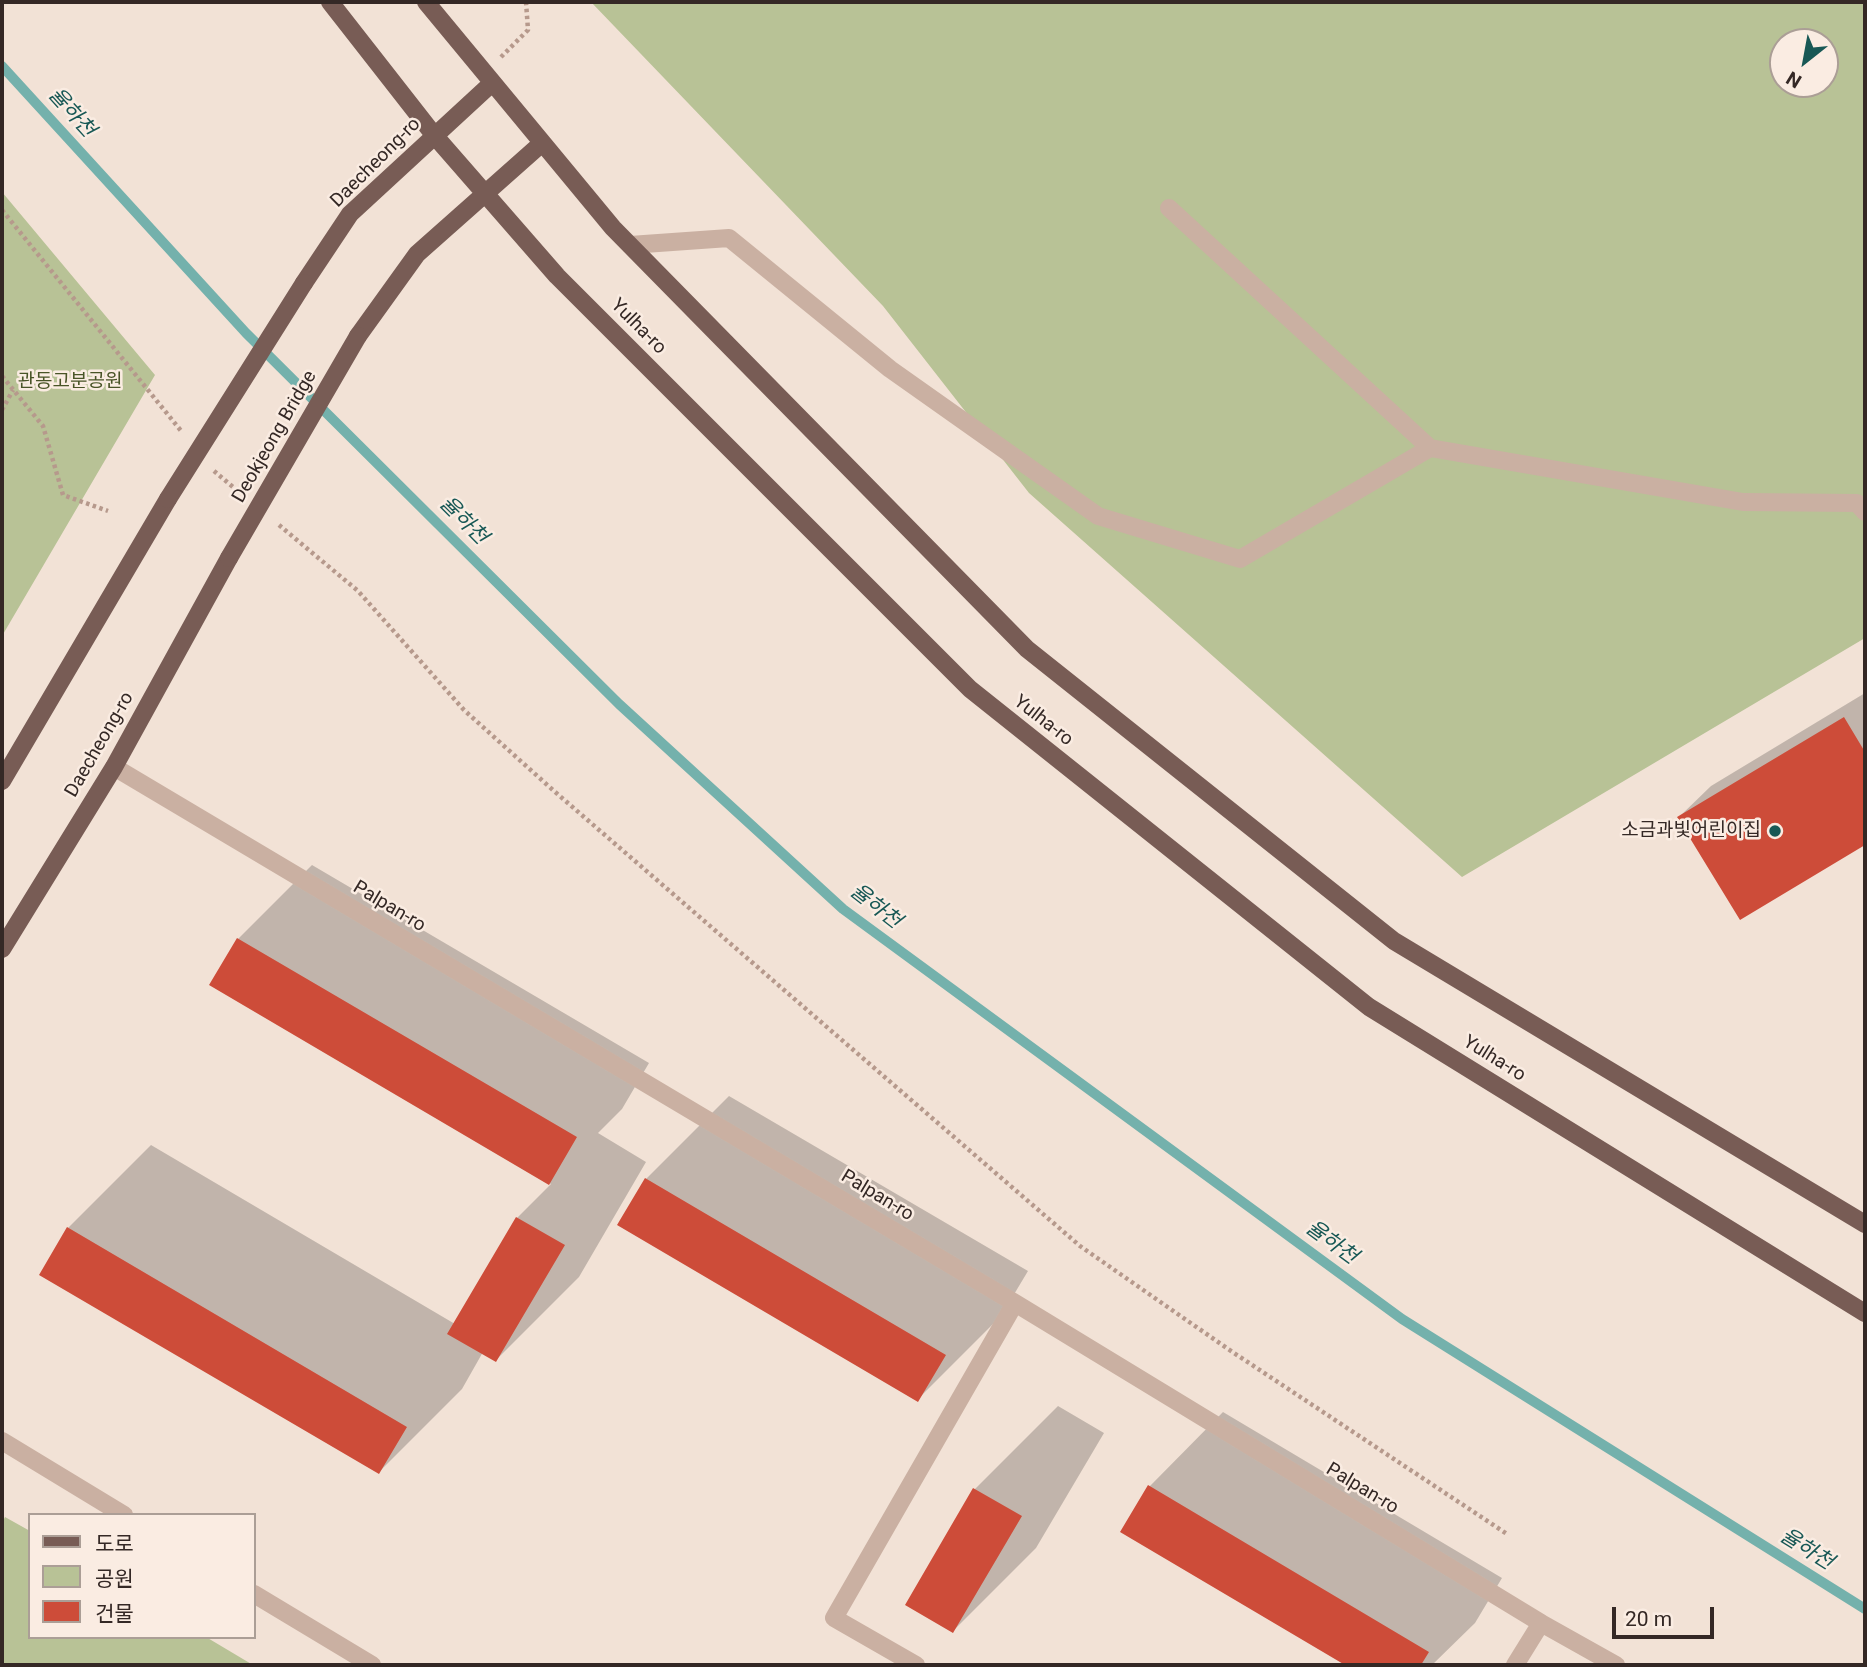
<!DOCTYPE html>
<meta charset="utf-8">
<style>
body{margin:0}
#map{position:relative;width:1867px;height:1667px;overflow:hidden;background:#f2e2d6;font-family:Roboto,"Noto Sans KR",sans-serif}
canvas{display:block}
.frame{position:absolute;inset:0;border:4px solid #342825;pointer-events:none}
.legend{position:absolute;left:28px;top:1513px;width:228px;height:126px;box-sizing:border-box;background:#faece2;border:2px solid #ab9e96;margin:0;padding:9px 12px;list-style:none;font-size:21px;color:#342825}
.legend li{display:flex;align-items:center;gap:14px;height:35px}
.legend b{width:35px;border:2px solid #ab9e96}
.north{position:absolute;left:1769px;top:28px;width:70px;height:70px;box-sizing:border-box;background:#faece2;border:2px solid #ab9e96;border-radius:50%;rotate:211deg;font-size:19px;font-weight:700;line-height:28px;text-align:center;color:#342825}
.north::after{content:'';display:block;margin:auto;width:24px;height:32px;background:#185855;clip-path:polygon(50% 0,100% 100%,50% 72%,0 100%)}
.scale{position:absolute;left:1612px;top:1607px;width:102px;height:32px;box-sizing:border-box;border:4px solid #342825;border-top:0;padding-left:9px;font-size:21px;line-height:24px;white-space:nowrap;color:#342825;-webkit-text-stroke:5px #faece2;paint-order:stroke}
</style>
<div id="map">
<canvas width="1867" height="1667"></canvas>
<div class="frame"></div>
<ul class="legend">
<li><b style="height:9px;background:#785c55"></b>도로</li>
<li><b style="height:19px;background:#b8c296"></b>공원</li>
<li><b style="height:19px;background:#cd4c39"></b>건물</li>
</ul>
<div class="north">N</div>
<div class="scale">20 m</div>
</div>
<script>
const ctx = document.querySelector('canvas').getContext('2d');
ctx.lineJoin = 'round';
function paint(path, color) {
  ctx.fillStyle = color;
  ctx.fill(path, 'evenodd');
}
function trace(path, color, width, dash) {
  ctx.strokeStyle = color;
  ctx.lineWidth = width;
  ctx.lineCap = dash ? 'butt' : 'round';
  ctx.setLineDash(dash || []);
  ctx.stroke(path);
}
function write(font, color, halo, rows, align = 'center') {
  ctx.font = font + ' Roboto,"Noto Sans KR",sans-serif';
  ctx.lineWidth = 5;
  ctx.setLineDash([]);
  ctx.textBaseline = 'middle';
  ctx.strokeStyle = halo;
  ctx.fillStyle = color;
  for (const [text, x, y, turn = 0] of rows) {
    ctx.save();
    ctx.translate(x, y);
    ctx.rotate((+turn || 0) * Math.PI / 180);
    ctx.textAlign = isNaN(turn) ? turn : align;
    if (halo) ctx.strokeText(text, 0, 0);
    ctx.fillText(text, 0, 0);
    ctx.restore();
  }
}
const green = new Path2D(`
 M591 2H1865V638L1462 877 1029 493 883 306ZM1783 42H1825V84H1783Z
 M2 192 155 375 2 636Z
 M5 1517 30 1531V1637H206L253 1665H2V1523Z`);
const shadow = new Path2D(`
 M1865 693V843L1740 918 1679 817 1711 786Z
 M312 865 649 1063 622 1109 598 1133 646 1162 579 1277 496 1360 483 1352 462 1389 379 1472 68 1228 151 1145 455 1324 517 1218 551 1184 211 985 238 939Z
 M729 1096 1028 1271 1001 1316 918 1399 646 1179Z
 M1058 1406 1104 1433 1036 1548 953 1631 907 1604 975 1489Z
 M1223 1412 1502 1578 1475 1623 1432 1665H1349L1123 1531 1150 1486Z`);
const stream = new Path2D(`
 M2 66 246 333 619 704 843 909 1402 1319 1865 1609`);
const building = new Path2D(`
 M1844 717 1865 752V845L1740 920 1677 817Z
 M237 938 577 1137 549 1185 209 985Z
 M645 1178 946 1355 918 1402 617 1225Z
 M516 1217 565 1245 496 1362 447 1334Z
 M67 1227 407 1427 379 1474 39 1275Z
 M1148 1485 1429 1652 1421 1665H1345L1120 1532Z
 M973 1488 1022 1516 953 1633 905 1605Z`);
const path = new Path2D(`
 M501 57 528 30 526 2
 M2 210 182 432
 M2 376 43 426 63 495 108 511
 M2 410 13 390
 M214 471 240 493
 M279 525 358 591 464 710 554 791 1080 1246 1228 1349 1507 1534`);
const minor = new Path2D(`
 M1169 208 1430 448
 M630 245 729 238 890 369 1098 516 1240 559 1430 448 1743 502 1857 503 1865 512
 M114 767 1015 1303 1541 1623 1616 1665
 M2 1441 124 1515
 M254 1594 372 1665
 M916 1665 834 1618 1015 1303
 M1515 1665 1541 1623`);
const major = new Path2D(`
 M330 2 434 135 557 276 970 689 1369 1007 1865 1313
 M426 2 613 228 1027 649 1394 941 1865 1224
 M304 283 350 214 491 84
 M358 336 417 254 541 144
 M2 781 168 499
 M2 949 114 767 229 558`);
const majorBridge = new Path2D(`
 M168 499 304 283
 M229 558 358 336`);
const markers = [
 [1775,831,7,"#185855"]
];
const streetNames = [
 ["Daecheong-ro",376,163,-45],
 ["Yulha-ro",638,327,45],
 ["Deokjeong Bridge",275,437,-60],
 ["Yulha-ro",1043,721,38],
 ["Daecheong-ro",100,745,-60],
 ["Palpan-ro",389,907,31],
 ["Yulha-ro",1494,1059,32],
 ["Palpan-ro",877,1196,31],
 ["Palpan-ro",1362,1489,31]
];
const parkNames = [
 ["관동고분공원",70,382]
];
const poiNames = [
 ["소금과빛어린이집",1761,831]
];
const waterNames = [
 ["율하천",71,113,48],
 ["율하천",463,521,45],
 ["율하천",875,907,38],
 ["율하천",1331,1243,36],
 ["율하천",1806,1550,32]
];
paint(green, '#b8c296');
paint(shadow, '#0003');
trace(stream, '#74b1ac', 10);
paint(building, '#cd4c39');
trace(path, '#b6998c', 4.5, [3.5, 3.5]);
trace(minor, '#cab0a2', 18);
trace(major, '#785c55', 18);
trace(majorBridge, '#785c55', 18);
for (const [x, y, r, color] of markers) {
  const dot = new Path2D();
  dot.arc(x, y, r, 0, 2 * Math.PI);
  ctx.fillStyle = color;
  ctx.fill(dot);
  trace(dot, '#faece2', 2.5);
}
write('19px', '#342825', '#faece2', streetNames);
write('19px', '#495427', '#faece2', parkNames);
write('19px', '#342825', '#faece2', poiNames, 'right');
write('italic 21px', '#185855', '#faece2', waterNames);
</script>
